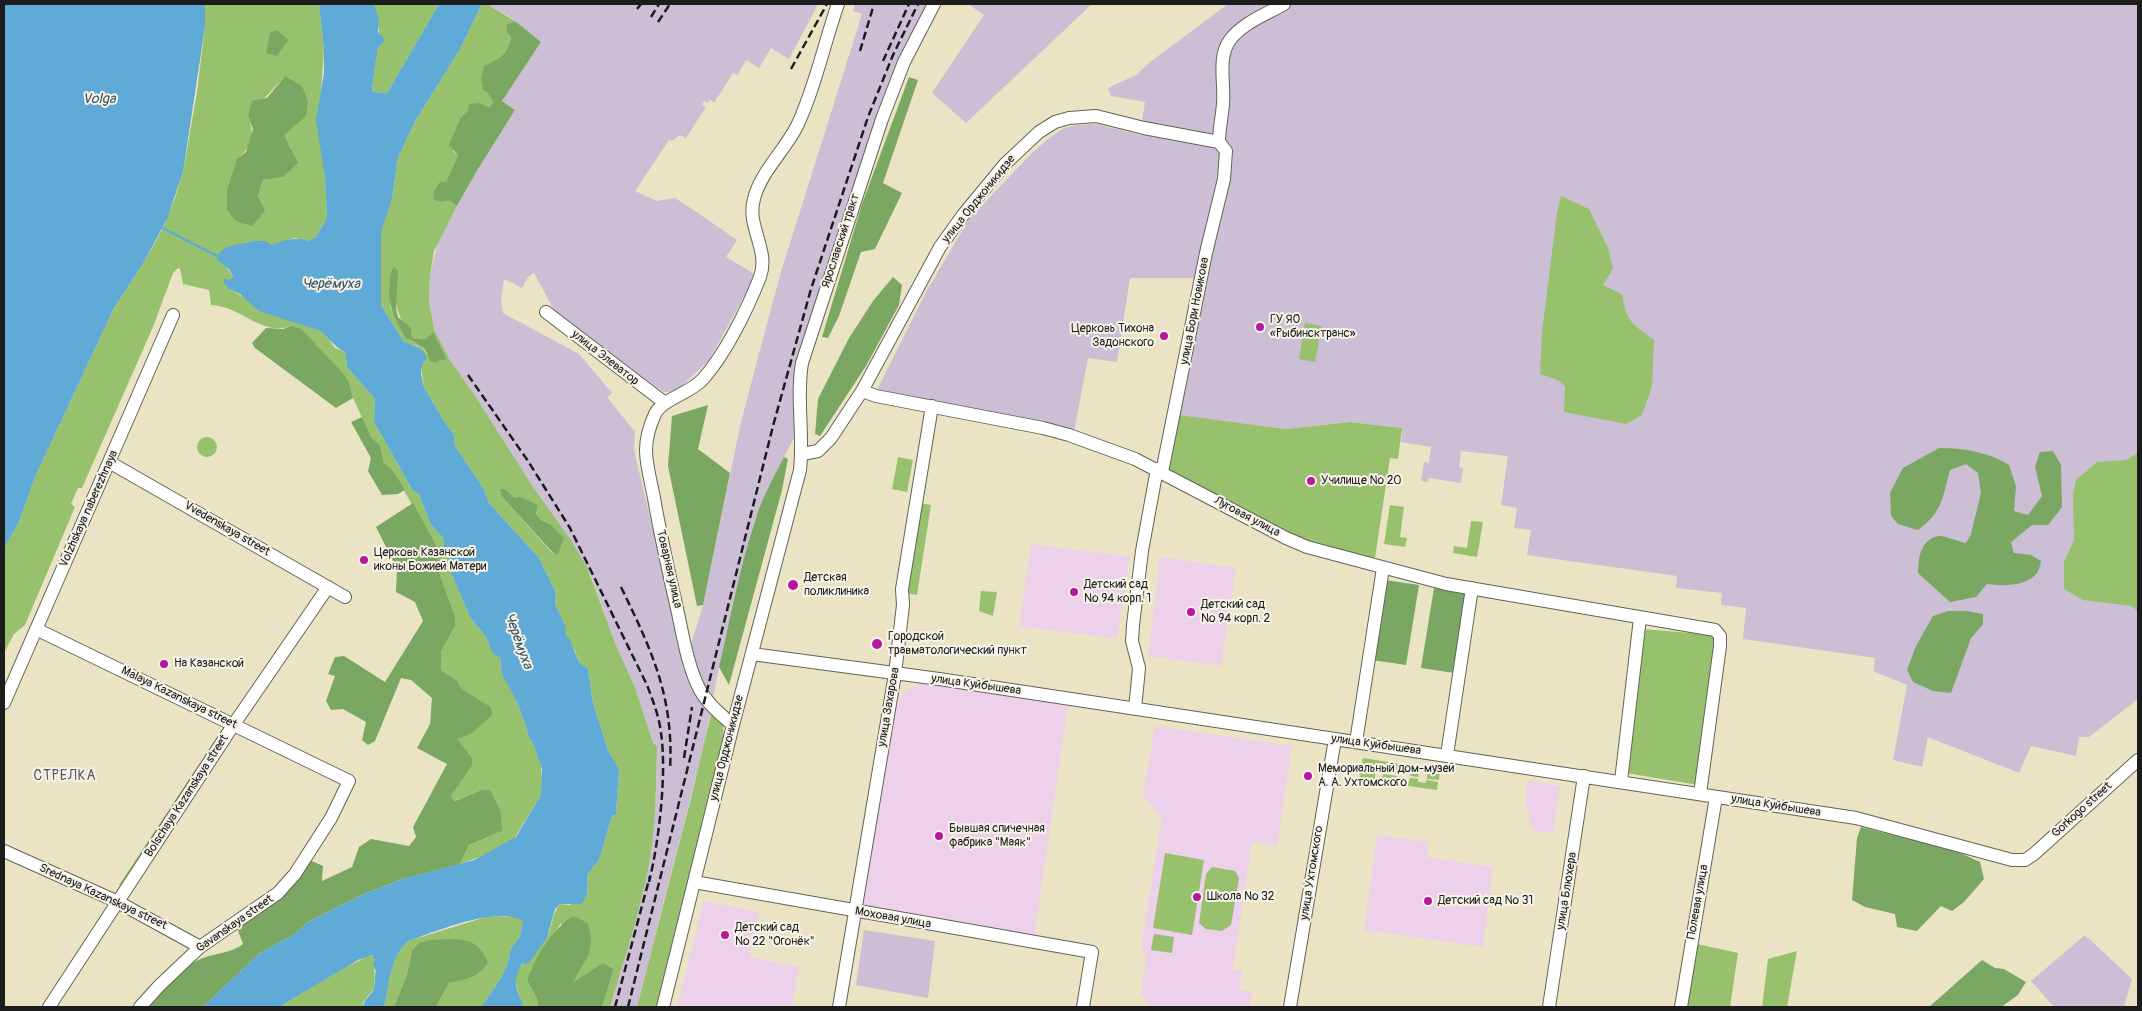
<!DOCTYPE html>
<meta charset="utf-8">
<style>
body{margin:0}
#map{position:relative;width:2142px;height:1011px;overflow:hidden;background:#ebe4c4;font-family:Pangolin,sans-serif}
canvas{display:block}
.frame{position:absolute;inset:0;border:5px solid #1c1c1c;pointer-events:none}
</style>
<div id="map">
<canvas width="2142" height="1011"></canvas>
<div class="frame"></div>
</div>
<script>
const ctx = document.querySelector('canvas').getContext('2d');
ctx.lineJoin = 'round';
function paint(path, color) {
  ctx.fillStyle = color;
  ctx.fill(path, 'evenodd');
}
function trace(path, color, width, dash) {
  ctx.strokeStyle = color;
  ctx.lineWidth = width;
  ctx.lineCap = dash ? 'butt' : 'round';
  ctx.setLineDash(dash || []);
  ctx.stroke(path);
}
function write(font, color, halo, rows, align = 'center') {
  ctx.font = font + ' Pangolin,sans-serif';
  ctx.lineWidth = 4;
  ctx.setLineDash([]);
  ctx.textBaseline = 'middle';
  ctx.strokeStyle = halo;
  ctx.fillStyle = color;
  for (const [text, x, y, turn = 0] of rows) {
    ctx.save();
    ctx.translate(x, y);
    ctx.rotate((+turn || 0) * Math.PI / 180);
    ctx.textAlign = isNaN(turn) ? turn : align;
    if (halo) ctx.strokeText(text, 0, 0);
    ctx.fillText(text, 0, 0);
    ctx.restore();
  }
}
const built = new Path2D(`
 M1031 544 1130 557 1117 639 1019 626Z
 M1160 557 1236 568 1221 666 1148 656Z
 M919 684H932L1068 704 1034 938 864 908 861 903 894 717 903 693Z
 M1155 726 1292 746 1277 846 1252 842 1233 969 1242 971 1239 990 1252 992 1250 1007H1150L1141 993 1147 956 1141 948 1162 818 1143 796Z
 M1528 781 1560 786 1553 833 1532 830 1525 797Z
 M1377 835 1428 842 1427 857 1493 867 1483 947 1364 930Z
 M704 901 759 912 749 957 799 967 792 1007H677Z`);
const industrial = new Path2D(`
 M487 4H818L789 59 771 48 759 68 746 60 737 75 733 73 714 103 710 100 708 103 704 101 702 105 706 107 686 138 680 135 672 141 669 140 635 191 657 201 675 198 695 211 737 240 726 257 753 273 754 279 709 360 683 385 673 392H664L585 337 555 312 534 273 528 277 522 288 504 279 501 299 503 313 579 354 612 393 607 397 635 432 634 450 681 649 683 671 703 605 741 422 760 350 781 272 862 14 853 11 855 4H929L801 357 797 432 769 486 754 522 748 544 719 667 704 745 637 1007H610L640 902 649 862 656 797 657 746 653 743 636 690 616 645 591 576 569 537 533 487 474 394 450 360 434 329 429 300 430 276 438 241 478 169 515 110 502 101 541 42 510 17Z
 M968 4H1092L966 123 932 93 984 15Z
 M1228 4H2138V699L2089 737H2079L2076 756 2031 746 2019 773 1928 737 1922 767 1893 760 1907 685 1873 671 1875 658 1743 639 1746 608 1721 605 1722 593 1676 588 1677 576 1527 555 1531 530 1514 528 1517 508 1501 505 1508 456 1461 451 1459 467 1463 468 1461 483 1429 478 1428 482 1421 481 1424 462 1429 463 1431 447 1401 442 1402 428 1350 422 1286 429 1180 416 1212 259 1201 257 1196 278H1130L1117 362 1088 358 1074 432 876 392 925 294 969 219 1032 153 1049 138 1064 128 1076 125 1096 124 1140 135 1145 102 1111 96 1108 88 1136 75 1150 62Z
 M864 930 935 941 928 998 856 985Z
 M2085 935 2132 979 2124 1007H2054L2031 981Z`);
const green = new Path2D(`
 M205 4H319L324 50 321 91 327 218 316 237 309 241 295 238 272 245 255 241 246 243 226 266 233 277 229 289 280 317 320 331 326 335 335 348 345 352 347 367 375 399 374 422 413 491 419 494 430 523 444 539V549L450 559V571L470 617 486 637 493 653 500 658 501 668 517 702 526 726 528 735 534 746 541 765 542 782 541 795 514 839 485 855 460 864 469 845 502 831 481 790 454 801 451 796 472 766V758L458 739 491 707 462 689 457 680 441 670V652L455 626V616L440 575 438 549 393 472 384 463 380 445 371 437 353 398 349 382 323 354 291 326C262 337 241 306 211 305L209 290 183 284 180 268 177 269 173 273 153 327 82 488H78L71 504 75 507 25 625 14 634 4 653V549L19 522 35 477 114 308 144 262 163 228 175 198 183 172 197 92 205 27ZM285 76 283 135 291 148 283 177 263 180 258 196 237 159C252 148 255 132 248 116Z
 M374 4H439L387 93 373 92 372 88 378 46 383 43C377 30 378 17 374 4Z
 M482 4H487L515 21 507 24 506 31 511 36C507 55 501 59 484 67L481 78 493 102 489 108 468 111 461 117 453 151 458 155 446 182 440 202 450 201 457 206 434 251 430 276 429 300 434 329 450 360 474 394 533 487 569 537 587 567 616 645 636 690 653 743 657 746C656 785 656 825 649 864 640 912 624 960 610 1007H602L614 969 603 963 572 983 561 923 531 969 527 980 537 999 538 1007H524C504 959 525 973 546 939 553 928 551 914 560 904L570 905 588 890 587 875 599 860 612 816 616 815 619 769 608 750 593 703 588 669 579 662 575 651 565 636V625L555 604 556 593 539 558 489 503 484 489 455 446 454 435 444 421 424 387 418 346 404 342 381 305 380 231 392 199 398 157 417 118 460 49ZM398 271C393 303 395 311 412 338L425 339 433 332 429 356 419 344 406 339 390 307ZM505 489 514 499 538 505 536 514 541 520 550 524 558 554H553L502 497Z
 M1561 196 1589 209 1608 248 1613 268 1603 285 1623 295C1624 320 1635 326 1654 340L1652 386 1642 415 1626 424 1564 412 1565 386 1558 380 1540 374 1542 332 1557 213Z
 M1305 323 1322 326 1315 362 1299 359Z
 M1178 415 1286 429 1350 422 1402 428 1398 459 1390 458 1375 558 1309 543 1169 470Z
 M197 447a10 10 0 1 1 20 0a10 10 0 1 1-20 0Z
 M2138 453V611L2131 606 2083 600 2064 589V562L2074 540 2073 495 2076 480 2097 462 2126 460Z
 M898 457 913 460 907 492 892 489Z
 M920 503 931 505 917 595 906 593Z
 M1390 505 1404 507 1400 537 1407 538 1405 547 1384 544Z
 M1471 521 1483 522 1477 557 1453 553 1454 546 1467 548Z
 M981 591 997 592 993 616 979 611Z
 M1643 629 1715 635 1698 785 1626 773Z
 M712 710 723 725 724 742 659 1007H637L693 790Z
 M225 725 226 726 123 888 119 885Z
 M1363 758 1440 770 1439 780 1427 779 1428 770 1420 769 1418 777 1410 776 1411 768 1399 767 1398 774 1384 772 1385 765 1377 764 1376 771 1361 769Z
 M1361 771 1375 773V778L1382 779 1383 774 1397 776V780L1409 781 1410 778 1418 779V782L1426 783V780L1438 782 1437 790 1359 779Z
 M1165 853 1204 860 1192 935 1153 928Z
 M1212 867 1235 871 1239 878 1231 925 1222 931 1206 929 1199 923 1206 874Z
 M489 916 517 917 523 921 520 936 510 950C511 967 491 993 481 1007H436L449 983 470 978 465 940H454L412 951 407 974 394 1007H384C390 984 389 959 408 941Z
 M1154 934 1174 937 1172 953 1151 950Z
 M1697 944 1738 953 1730 1007H1687Z
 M1797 951 1787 1007H1762L1768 959Z
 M370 955 374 957 375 960 374 988 363 1003V1007H279L344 968Z`);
const forest = new Path2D(`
 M515 21 541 42 502 101 515 110 478 169 457 206 450 201 440 202 433 199 434 192 440 182H446L458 155 449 145 461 117 468 111 469 104 480 103 489 108 493 102 488 93 483 90 481 78 484 66C500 59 507 55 511 37L506 31 507 24Z
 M277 30 288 40 277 56 266 53 270 33Z
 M285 76 302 86 308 101 306 116 284 135 298 163 283 177 263 180 258 196 265 211 252 226 236 221 227 210V190L237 159 246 152 253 129 248 116 252 101 267 98Z
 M909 77 918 80 883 183 902 193 875 249 861 252 839 316 828 338 822 337 862 204Z
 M394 267 398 271 396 308 398 317 411 328 412 338 425 339 433 332 446 358 444 361 440 359 436 363 430 361C427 348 419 343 406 339 396 320 386 305 390 283 390 277 390 272 394 267Z
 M893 277 902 285 899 305 866 366 820 436 815 434 818 399 849 338 873 301Z
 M291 326 301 329 340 370 349 382 353 398 336 408 255 348 252 343 266 328 283 329Z
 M708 405 698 449 730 473 703 605 697 606 668 466 672 416Z
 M362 417 371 437 380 445 384 463 393 471 405 490 398 494 382 495 368 471 371 458 351 422Z
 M1939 448C1964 448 1988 452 2009 465L2016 486 2014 511 2028 515 2042 496 2035 467 2040 452 2053 451 2061 465 2062 507 2048 525H2032L2011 542 2014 553 2031 555 2041 561C2040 565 2039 570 2037 573 2026 587 2002 586 1987 584L1976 597 1950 602 1918 573C1918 558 1921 538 1940 536 1945 536 1960 542 1966 543L1971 534 1981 493 1978 473 1966 464 1950 470C1942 499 1943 511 1918 530L1898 524 1891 516 1890 493 1903 468Z
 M784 457 788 459 782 490 729 685 719 667C730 620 739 570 754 524 761 500 773 478 784 457Z
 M500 489H505L514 498 520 497 538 505 536 514 541 520 550 524 564 538 558 554H554L502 497Z
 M413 503 438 549 440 575 455 616V626L441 652V670L457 680 462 689 491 707 492 715 472 733 458 739 472 758V766L451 796 455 801 481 790H490L501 812 502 831 469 845 460 864 403 879 364 894 308 922 295 934 260 953 203 1007H147C163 990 179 967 203 958 216 953 232 953 243 944L237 928 310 860 323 866 322 881 352 867 359 847 371 839 409 846 416 837 413 827 447 764 417 748 430 724 432 698 411 680 401 678 375 741 368 745 362 740 366 722 343 709 331 710 326 701 335 676 328 674 335 657 344 656 385 682 423 621 415 602 396 592 397 569 376 527Z
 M1385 580 1419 585 1406 665 1372 660Z
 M1434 588 1467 593 1454 673 1421 668Z
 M1948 611H1966L1983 614V624L1971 638 1951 693 1933 691 1913 682 1907 670 1916 646 1933 616Z
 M1861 827 1956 851 1980 862 1984 879 1964 902 1952 911 1941 906 1917 931 1897 927 1895 914 1865 907 1852 900 1857 838Z
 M573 916 588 923C596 952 586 958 573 982L603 963 614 969 602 1007H538L537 999 527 980C534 959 554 927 573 916Z
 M430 940C457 940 476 933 488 963 476 979 467 979 449 983L436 1007H394L407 974 412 951 419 943Z
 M1982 960 1995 968 2004 969 2026 982 2018 995 2001 1007H1929Z`);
const water = new Path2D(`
 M4 4H205V27L183 172 167 219 144 262 114 308 35 477 19 522 4 549Z
 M319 4H374L379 19 378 32 384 38 383 43 378 47 372 88 373 92 387 93 439 4H482L460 49 417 118 398 157 392 199 381 231V305L404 342C415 345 421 347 427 358L422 364 421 374 424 387 444 421 454 435 455 446 484 489 489 503 539 558 556 593 555 604 565 625 566 636 569 638 579 662 588 669 593 703 608 750 619 769 616 815 612 816 599 860 587 875C588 887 589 896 581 904H560L555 909 547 938 529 963 522 964C511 983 517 988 524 1007H481C491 993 511 967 510 950L520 936 523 921C496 905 436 932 408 941 389 959 390 984 384 1007H363C364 999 371 996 374 988 375 983 374 977 376 971L373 965 375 960 372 955 358 960 279 1007H203L260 953 295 934 308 922 364 894 403 879 474 860 516 837 541 795 542 769 534 746 528 735 526 726 517 702 502 674 500 658 493 654 486 637 470 617 450 571V559L444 549V539L430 523 419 494 413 491 374 422 375 399 347 367 345 352C334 347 330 338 320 331L259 311 240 294 229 289 223 282 224 279 230 280 233 277 229 269 217 260V256L226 247 255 241H265L272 245C282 240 300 236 309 241L316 237 327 218 325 177 316 120 324 73V50Z`);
const stream = new Path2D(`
 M161 227 217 256`);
const minor = new Path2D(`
 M1219 142C1219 129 1222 117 1223 104 1225 84 1217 57 1230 40 1242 23 1267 14 1284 4
 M546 312 665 403
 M862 391 876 396 1043 428 1069 435 1135 459 1286 538 1307 547 1446 584 1715 630 1720 636V646L1700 794
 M802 454 818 451 831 438 862 391 940 247 963 215 1005 164 1039 132 1055 122 1069 118 1096 116 1144 128 1219 142 1226 151 1224 179 1206 253 1162 472
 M109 462 345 597
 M36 629 349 781 331 818 295 874 278 893 200 947 159 986 140 1007
 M752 654 939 679 1856 818 2012 860H2025L2034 854 2138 760
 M4 703 173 315
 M1135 709 1139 668 1132 641 1133 625 1142 551 1157 469
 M733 725C721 715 708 704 700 690 687 666 682 630 676 604 668 569 660 533 654 498 651 482 646 465 646 450 646 438 650 425 655 414 662 399 691 393 703 379 726 353 747 310 760 277 770 250 746 226 754 199 760 173 785 150 797 126 815 88 824 44 838 4
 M1356 742 1383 568
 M1447 755 1472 588
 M1621 781 1640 618
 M4 851 118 902 200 947
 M694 882 1092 952 1083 1007
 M49 1007 234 724 328 587
 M663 1007 733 725 800 470C804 434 796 398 802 363L882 119 904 62 934 4
 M839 1007 895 674 903 605 902 589 932 406
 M1290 1007 1335 739
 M1549 1007 1584 776
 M1681 1007 1716 797`);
const rail = new Path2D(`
 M637 9 641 4
 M651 17 659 4
 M658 22 670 4
 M860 51 874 4
 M883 61 909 4
 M791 69 827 4
 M468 375 528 461 570 528 647 685C653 701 659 716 661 733 667 773 659 842 649 882
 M621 587C652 651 674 697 670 770
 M684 758 692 707
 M615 1007 650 876
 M628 1007 773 426 811 289 868 117 893 55 918 4`);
const markers = [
 [1260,327,5,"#b5179e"],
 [1164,336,5,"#b5179e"],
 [1311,481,5,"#b5179e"],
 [364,560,5,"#b5179e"],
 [793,585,6,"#b5179e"],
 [1074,592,5,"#b5179e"],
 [1191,612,5,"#b5179e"],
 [877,644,6,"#b5179e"],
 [164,664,5,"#b5179e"],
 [1308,776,5,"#b5179e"],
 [939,836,5,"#b5179e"],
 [1197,897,5,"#b5179e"],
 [1428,901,5,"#b5179e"],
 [725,935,5,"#b5179e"]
];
const streetNames = [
 ["улица Орджоникидзе",979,199,-51],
 ["Ярославский тракт",841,241,-72],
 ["улица Бори Новикова",1195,311,-79],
 ["улица Элеватор",605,358,38],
 ["Volzhskaya naberezhnaya",89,509,-66],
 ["Луговая улица",1247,517,28],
 ["Vvedenskaya street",227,529,30],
 ["Товарная улица",669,569,77],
 ["улица Куйбышева",976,685,8],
 ["Malaya Kazanskaya street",179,698,26],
 ["улица Захарова",889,707,-80],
 ["улица Куйбышева",1376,745,8],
 ["улица Орджоникидзе",727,748,-76],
 ["Bolschaya Kazanskaya street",187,796,-57],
 ["улица Куйбышева",1776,806,9],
 ["Gorkogo street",2082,810,-42],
 ["улица Ухтомского",1312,873,-81],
 ["улица Блюхера",1567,891,-81],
 ["Srednaya Kazanskaya street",103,897,25],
 ["Полевая улица",1698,902,-80],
 ["Моховая улица",893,918,10],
 ["Gavanskaya street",235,924,-35]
];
const poiNames = [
 ["ГУ ЯО",1270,320],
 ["«Рыбинсктранс»",1270,334],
 ["Церковь Тихона",1154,329,"right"],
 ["Задонского",1154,343,"right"],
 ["Училище № 20",1321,481],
 ["Церковь Казанской",374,553],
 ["иконы Божией Матери",374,567],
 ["Детская",804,578],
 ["поликлиника",804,592],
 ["Детский сад",1084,585],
 ["№ 94 корп. 1",1084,599],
 ["Детский сад",1201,605],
 ["№ 94 корп. 2",1201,619],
 ["Городской",888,637],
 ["травматологический пункт",888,651],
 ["На Казанской",174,664],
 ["Мемориальный дом-музей",1318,769],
 ["А. А. Ухтомского",1318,783],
 ["Бывшая спичечная",949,829],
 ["фабрика \"Маяк\"",949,843],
 ["Школа № 32",1207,897],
 ["Детский сад № 31",1438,901],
 ["Детский сад",735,928],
 ["№ 22 \"Огонёк\"",735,942]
];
const waterNames = [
 ["Volga",99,99],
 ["Черёмуха",331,284],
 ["Черёмуха",518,641,70]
];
const neighbourhoodNames = [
 ["СТРЕЛКА",65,776]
];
paint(built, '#edd0e9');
paint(industrial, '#ccbed4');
paint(green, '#98c16e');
paint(forest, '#7aa761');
paint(water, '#5faad7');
trace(stream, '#5faad7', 2.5);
trace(minor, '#646257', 14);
trace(minor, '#fff', 12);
trace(rail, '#1c1c1c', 2.5, [8, 4]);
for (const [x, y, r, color] of markers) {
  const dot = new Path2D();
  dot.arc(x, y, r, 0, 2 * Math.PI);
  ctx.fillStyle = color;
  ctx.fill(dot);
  trace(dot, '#f7f3e8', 2);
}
write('12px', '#1c1c1c', '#f7f3e8', streetNames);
write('12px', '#1c1c1c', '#f7f3e8', poiNames, 'left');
write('italic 14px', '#375567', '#f7f3e8', waterNames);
ctx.letterSpacing = '1px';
write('14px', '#595365', '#f7f3e8', neighbourhoodNames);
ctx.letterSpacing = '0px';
</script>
